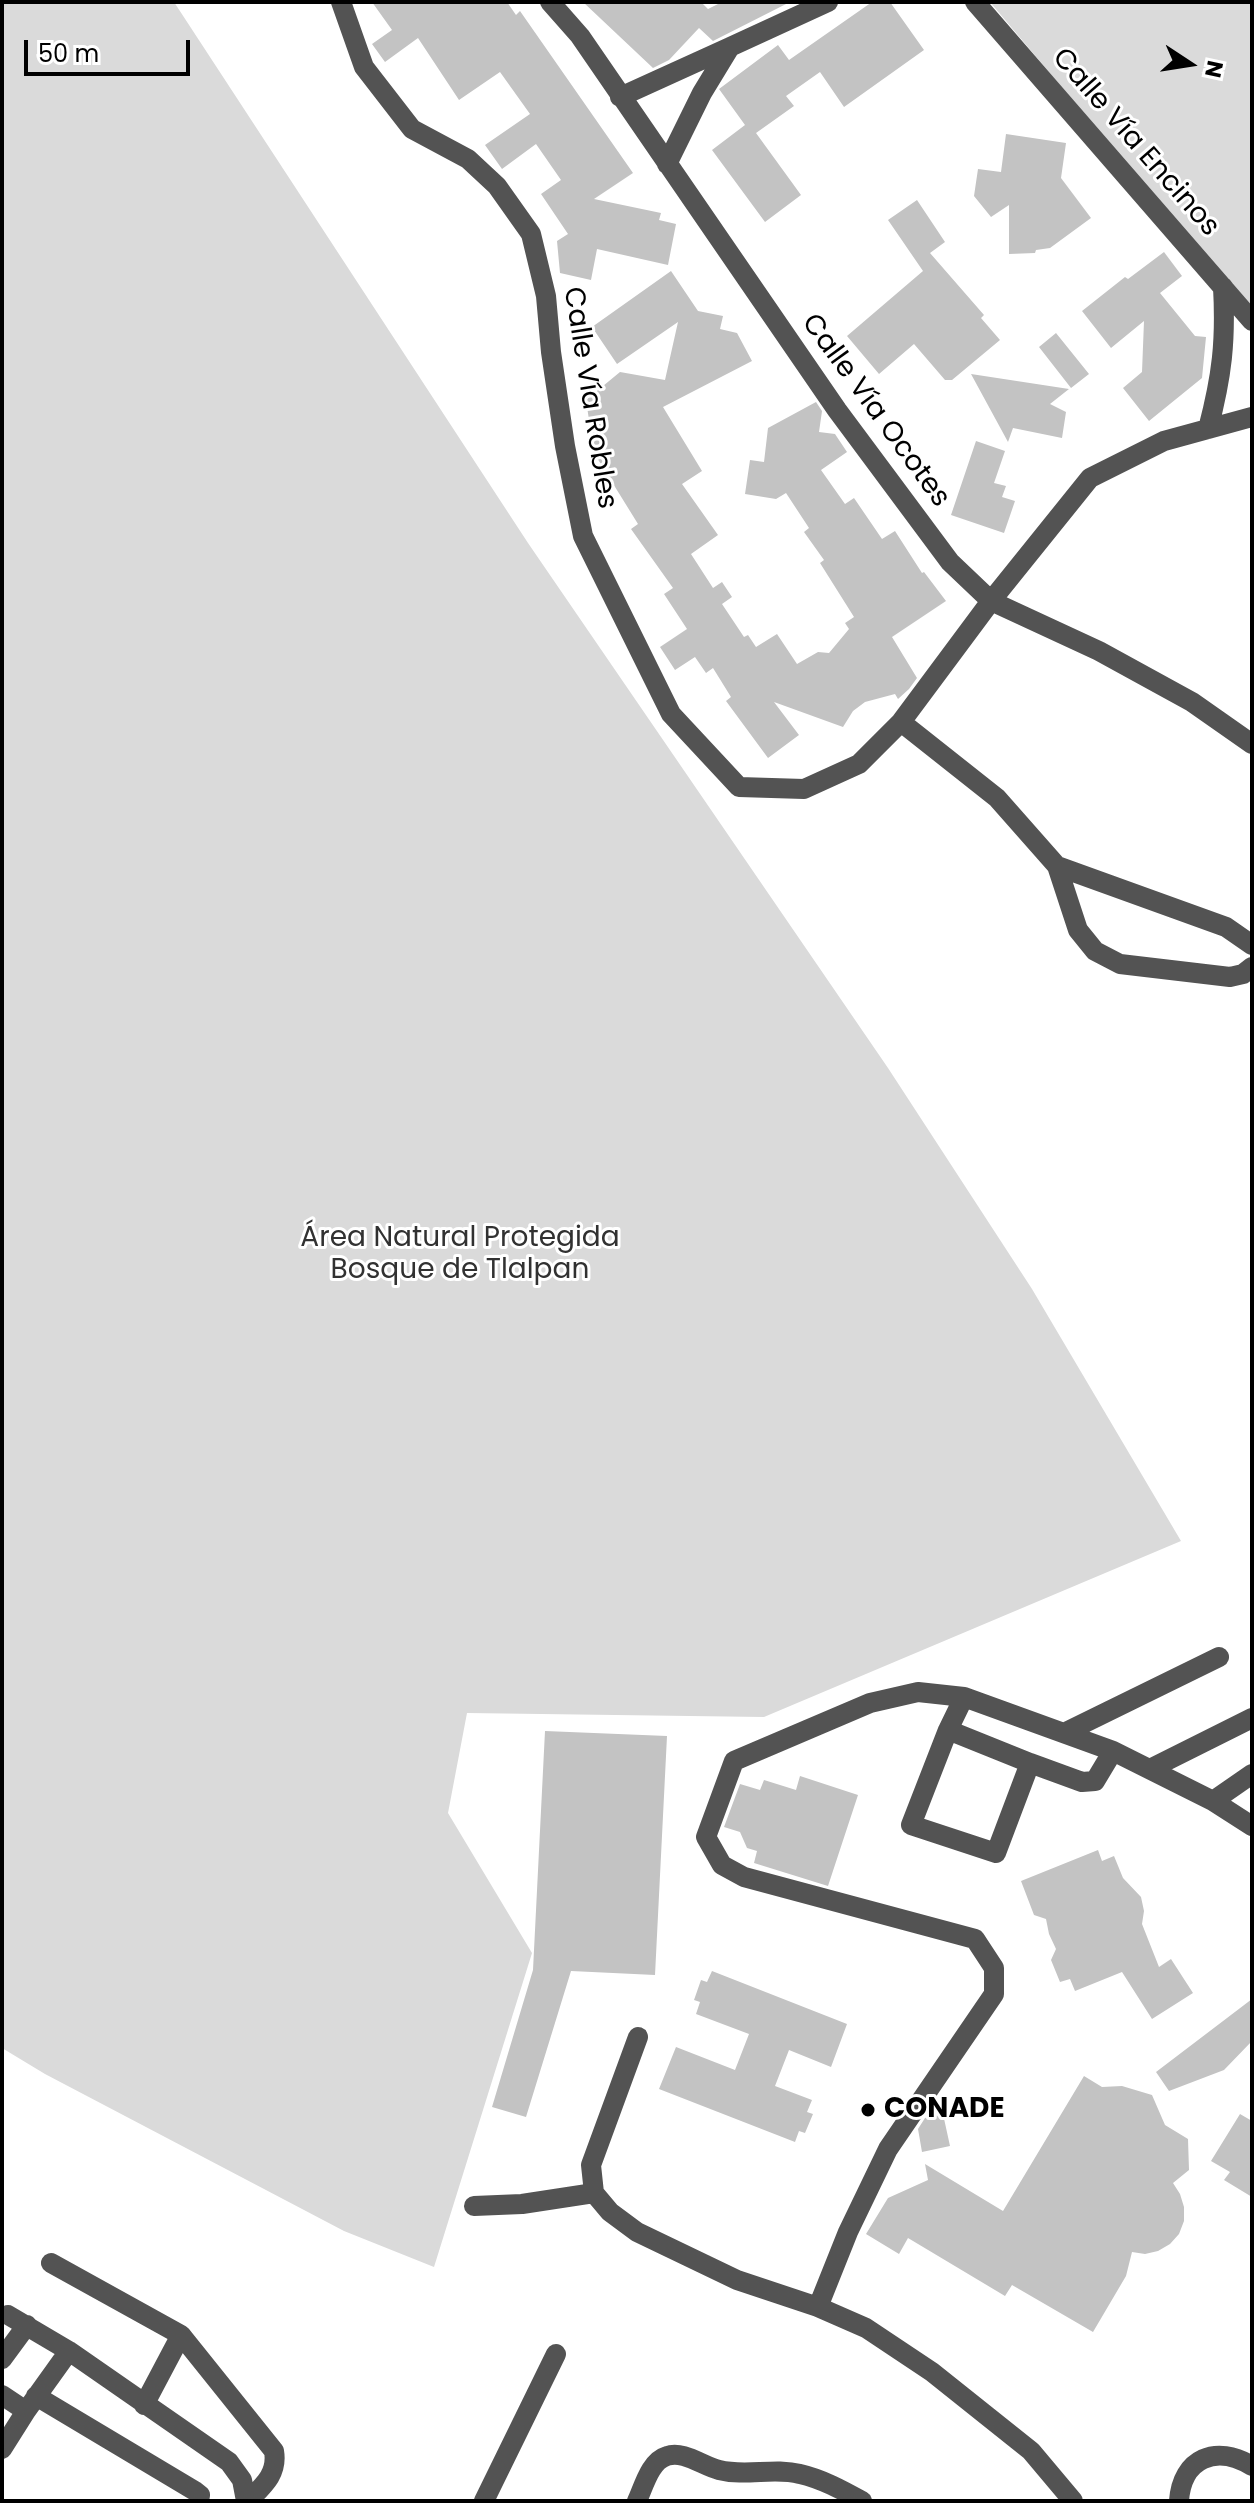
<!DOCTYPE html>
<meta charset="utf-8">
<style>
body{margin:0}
#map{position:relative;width:1254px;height:2503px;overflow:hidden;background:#fff;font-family:Poppins,sans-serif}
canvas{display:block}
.frame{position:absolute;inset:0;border:4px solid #000;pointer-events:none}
.north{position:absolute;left:1150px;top:24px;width:80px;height:80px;-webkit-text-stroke:6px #fff;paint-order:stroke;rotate:102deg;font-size:22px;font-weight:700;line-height:32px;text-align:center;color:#000}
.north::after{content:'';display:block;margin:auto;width:28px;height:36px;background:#000;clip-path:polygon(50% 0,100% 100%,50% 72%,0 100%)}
.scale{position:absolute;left:24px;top:40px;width:166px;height:36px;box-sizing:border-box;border:4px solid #000;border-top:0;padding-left:10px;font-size:24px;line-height:28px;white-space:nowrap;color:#000;-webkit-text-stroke:6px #fff;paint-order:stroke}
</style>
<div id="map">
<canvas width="1254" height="2503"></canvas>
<div class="frame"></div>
<div class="north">N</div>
<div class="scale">50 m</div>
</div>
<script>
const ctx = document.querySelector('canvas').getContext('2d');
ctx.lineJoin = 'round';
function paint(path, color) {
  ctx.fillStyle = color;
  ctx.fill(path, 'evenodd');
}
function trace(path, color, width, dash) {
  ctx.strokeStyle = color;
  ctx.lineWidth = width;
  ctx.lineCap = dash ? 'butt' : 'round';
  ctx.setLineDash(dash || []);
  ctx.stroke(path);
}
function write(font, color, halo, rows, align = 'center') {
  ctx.font = font + ' Poppins,sans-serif';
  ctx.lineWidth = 6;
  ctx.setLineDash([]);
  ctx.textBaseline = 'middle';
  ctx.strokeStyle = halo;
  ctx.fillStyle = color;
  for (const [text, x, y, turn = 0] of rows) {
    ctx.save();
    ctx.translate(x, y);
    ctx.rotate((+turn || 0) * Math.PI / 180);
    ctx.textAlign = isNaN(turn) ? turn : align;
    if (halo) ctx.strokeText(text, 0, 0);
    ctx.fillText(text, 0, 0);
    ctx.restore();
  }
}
const green = new Path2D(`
 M2 2H174L528 543 888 1068 1032 1289 1181 1541 764 1717 467 1713 448 1813 532 1953 434 2267 344 2231 45 2074 2 2048Z
 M990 2H1252V313Z`);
const building = new Path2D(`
 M372 2H507L516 15 520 11 633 173 594 199 661 213 659 220 676 224 668 265 597 249 591 280 560 273 557 241 568 234 541 194 561 180 536 144 502 169 485 145 530 114 500 72 459 100 418 38 385 62 372 44 392 30Z
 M583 2H701L708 9 722 2H790L713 41 699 28 669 60 653 68Z
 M872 2H890L924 50 844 107 820 72 786 96 794 106 756 133 801 195 765 222 712 150 745 125 719 89 778 45 789 60Z
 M1006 134 1066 143 1061 178 1091 218 1050 248 1036 250 1035 253 1009 254V205L991 217 974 196 978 169 1001 172Z
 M917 200 945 242 930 253 984 315 981 318 1000 340 952 380H945L914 344 879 374 847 336 923 271 888 220Z
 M1164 252 1182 276 1160 293 1195 336 1206 337 1202 378 1149 421 1123 388 1142 372 1144 321 1111 348 1082 311 1125 277 1128 279Z
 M671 271 698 311 723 316 720 329 737 333 752 361 663 407 702 471 682 484 718 535 691 554 713 588 722 582 732 597 722 604 744 637 748 635 756 647 777 634 797 664 818 652 829 653 849 629 845 623 854 617 820 563 824 560 804 532 809 528 786 493 776 499 745 494 750 460 764 462 768 428 816 402 822 411 819 432 835 434 847 452 821 470 845 504 854 498 882 539 895 531 922 573 924 572 946 601 892 637 917 678 909 689 898 699 895 694 865 702 853 711 843 727 774 702 799 735 768 758 726 701 731 697 713 668 706 673 695 657 675 670 660 647 687 629 664 594 673 588 631 529 638 524 594 453 586 400 620 372 665 380 678 322 617 364 592 327Z
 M1056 333 1089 374 1071 388 1039 347Z
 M971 374 1069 389 1050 404 1066 412 1062 438 1013 428 1008 442Z
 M976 441 1005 451 994 483 1006 486 1002 497 1015 501 1004 533 951 515Z
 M545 1731 667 1736 655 1975 571 1971 526 2117 492 2107 533 1970Z
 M800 1776 858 1795 828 1886 754 1863 757 1851 747 1848 740 1832 724 1827 740 1784 760 1790 764 1780 796 1790Z
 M1098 1850 1102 1861 1114 1856 1123 1878 1141 1897 1144 1911 1142 1924 1159 1967 1171 1959 1193 1993 1152 2019 1122 1972 1075 1991 1070 1979 1060 1982 1051 1960 1056 1949 1049 1934 1046 1919 1034 1915 1021 1881Z
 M712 1971 847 2024 831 2067 789 2050 775 2086 812 2100 807 2112 813 2114 805 2133 799 2131 795 2142 659 2089 676 2047 735 2070 749 2034 696 2014 700 2002 694 2000 701 1980 707 1982Z
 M1252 1999V2041L1224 2070 1169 2091 1156 2072Z
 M1084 2076 1102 2087 1122 2086 1152 2095 1165 2125 1188 2139 1189 2170 1173 2183 1180 2194 1184 2207V2221L1179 2234 1170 2244 1158 2251 1145 2254 1132 2252 1126 2276 1093 2332 1012 2285 1005 2296 908 2238 899 2254 866 2234 888 2198 928 2180 925 2164 1003 2211Z
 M943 2114 950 2146 922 2152 918 2129 925 2118Z
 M1240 2114 1252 2121V2197L1224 2180 1230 2172 1211 2161Z`);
const minor = new Path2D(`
 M341 2 364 67 412 129 468 159 497 186 531 234 546 296 551 352 565 446 583 536 671 714 739 787 804 789 859 764 901 722 991 601 1090 478 1164 441 1252 417
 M550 2 580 36 837 410 950 562 991 601 1099 651 1192 702 1252 744
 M975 2 1252 321
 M620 97 730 47
 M667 164 702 93 730 47 828 2
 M1208 429C1222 376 1226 341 1223 287
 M901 722 997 798 1057 866 1078 930 1095 951 1120 964 1230 977 1243 974 1252 967
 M1057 866 1226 927 1252 945
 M964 1697 948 1730 911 1825 996 1853 1030 1763 1082 1782 1095 1781 1113 1751
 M948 1730 1030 1763
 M1064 1733 1219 1657
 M1150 1769 1252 1718
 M1213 1801 1252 1774
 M638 2037 591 2165 594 2193 610 2212 637 2232 737 2280 818 2307 866 2328 932 2372 1031 2451 1073 2501
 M474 2206 522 2204 594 2193
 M51 2263 181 2335 144 2405
 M818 2307 848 2232 888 2149 994 1994V1968L975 1939 744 1877 722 1865 706 1837 734 1761 870 1703 918 1692 964 1697 1113 1751 1213 1801 1252 1826
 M8 2315 69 2351 229 2462 242 2480 246 2501
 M181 2335 274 2451C278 2474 263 2486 248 2501
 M2 2359 27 2325
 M2 2395 26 2411 69 2351
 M36 2396 195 2491 200 2495 199 2501
 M2 2449 26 2411
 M484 2501 556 2354
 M637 2501C644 2486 650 2461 667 2456 683 2450 703 2466 719 2470 746 2477 774 2467 800 2474 822 2479 842 2490 862 2501
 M1179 2501C1182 2458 1216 2444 1252 2466`);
const markers = [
 [868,2110,8,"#000"]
];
const streetNames = [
 ["Calle Vía Encinos",1135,143,49],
 ["Calle Vía Robles",589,398,81],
 ["Calle Vía Ocotes",875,411,54]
];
const parkNames = [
 ["Área Natural Protegida",460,1239],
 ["Bosque de Tlalpan",460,1271]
];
const poiNames = [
 ["CONADE",884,2110]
];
paint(green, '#dadada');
paint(building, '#c3c3c3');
trace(minor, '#535353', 20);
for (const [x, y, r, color] of markers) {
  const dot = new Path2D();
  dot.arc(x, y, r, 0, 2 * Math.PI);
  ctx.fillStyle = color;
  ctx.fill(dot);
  trace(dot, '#fff', 3);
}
write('28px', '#000', '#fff', streetNames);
write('28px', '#313131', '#fff', parkNames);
write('bold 28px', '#000', '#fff', poiNames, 'left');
</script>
